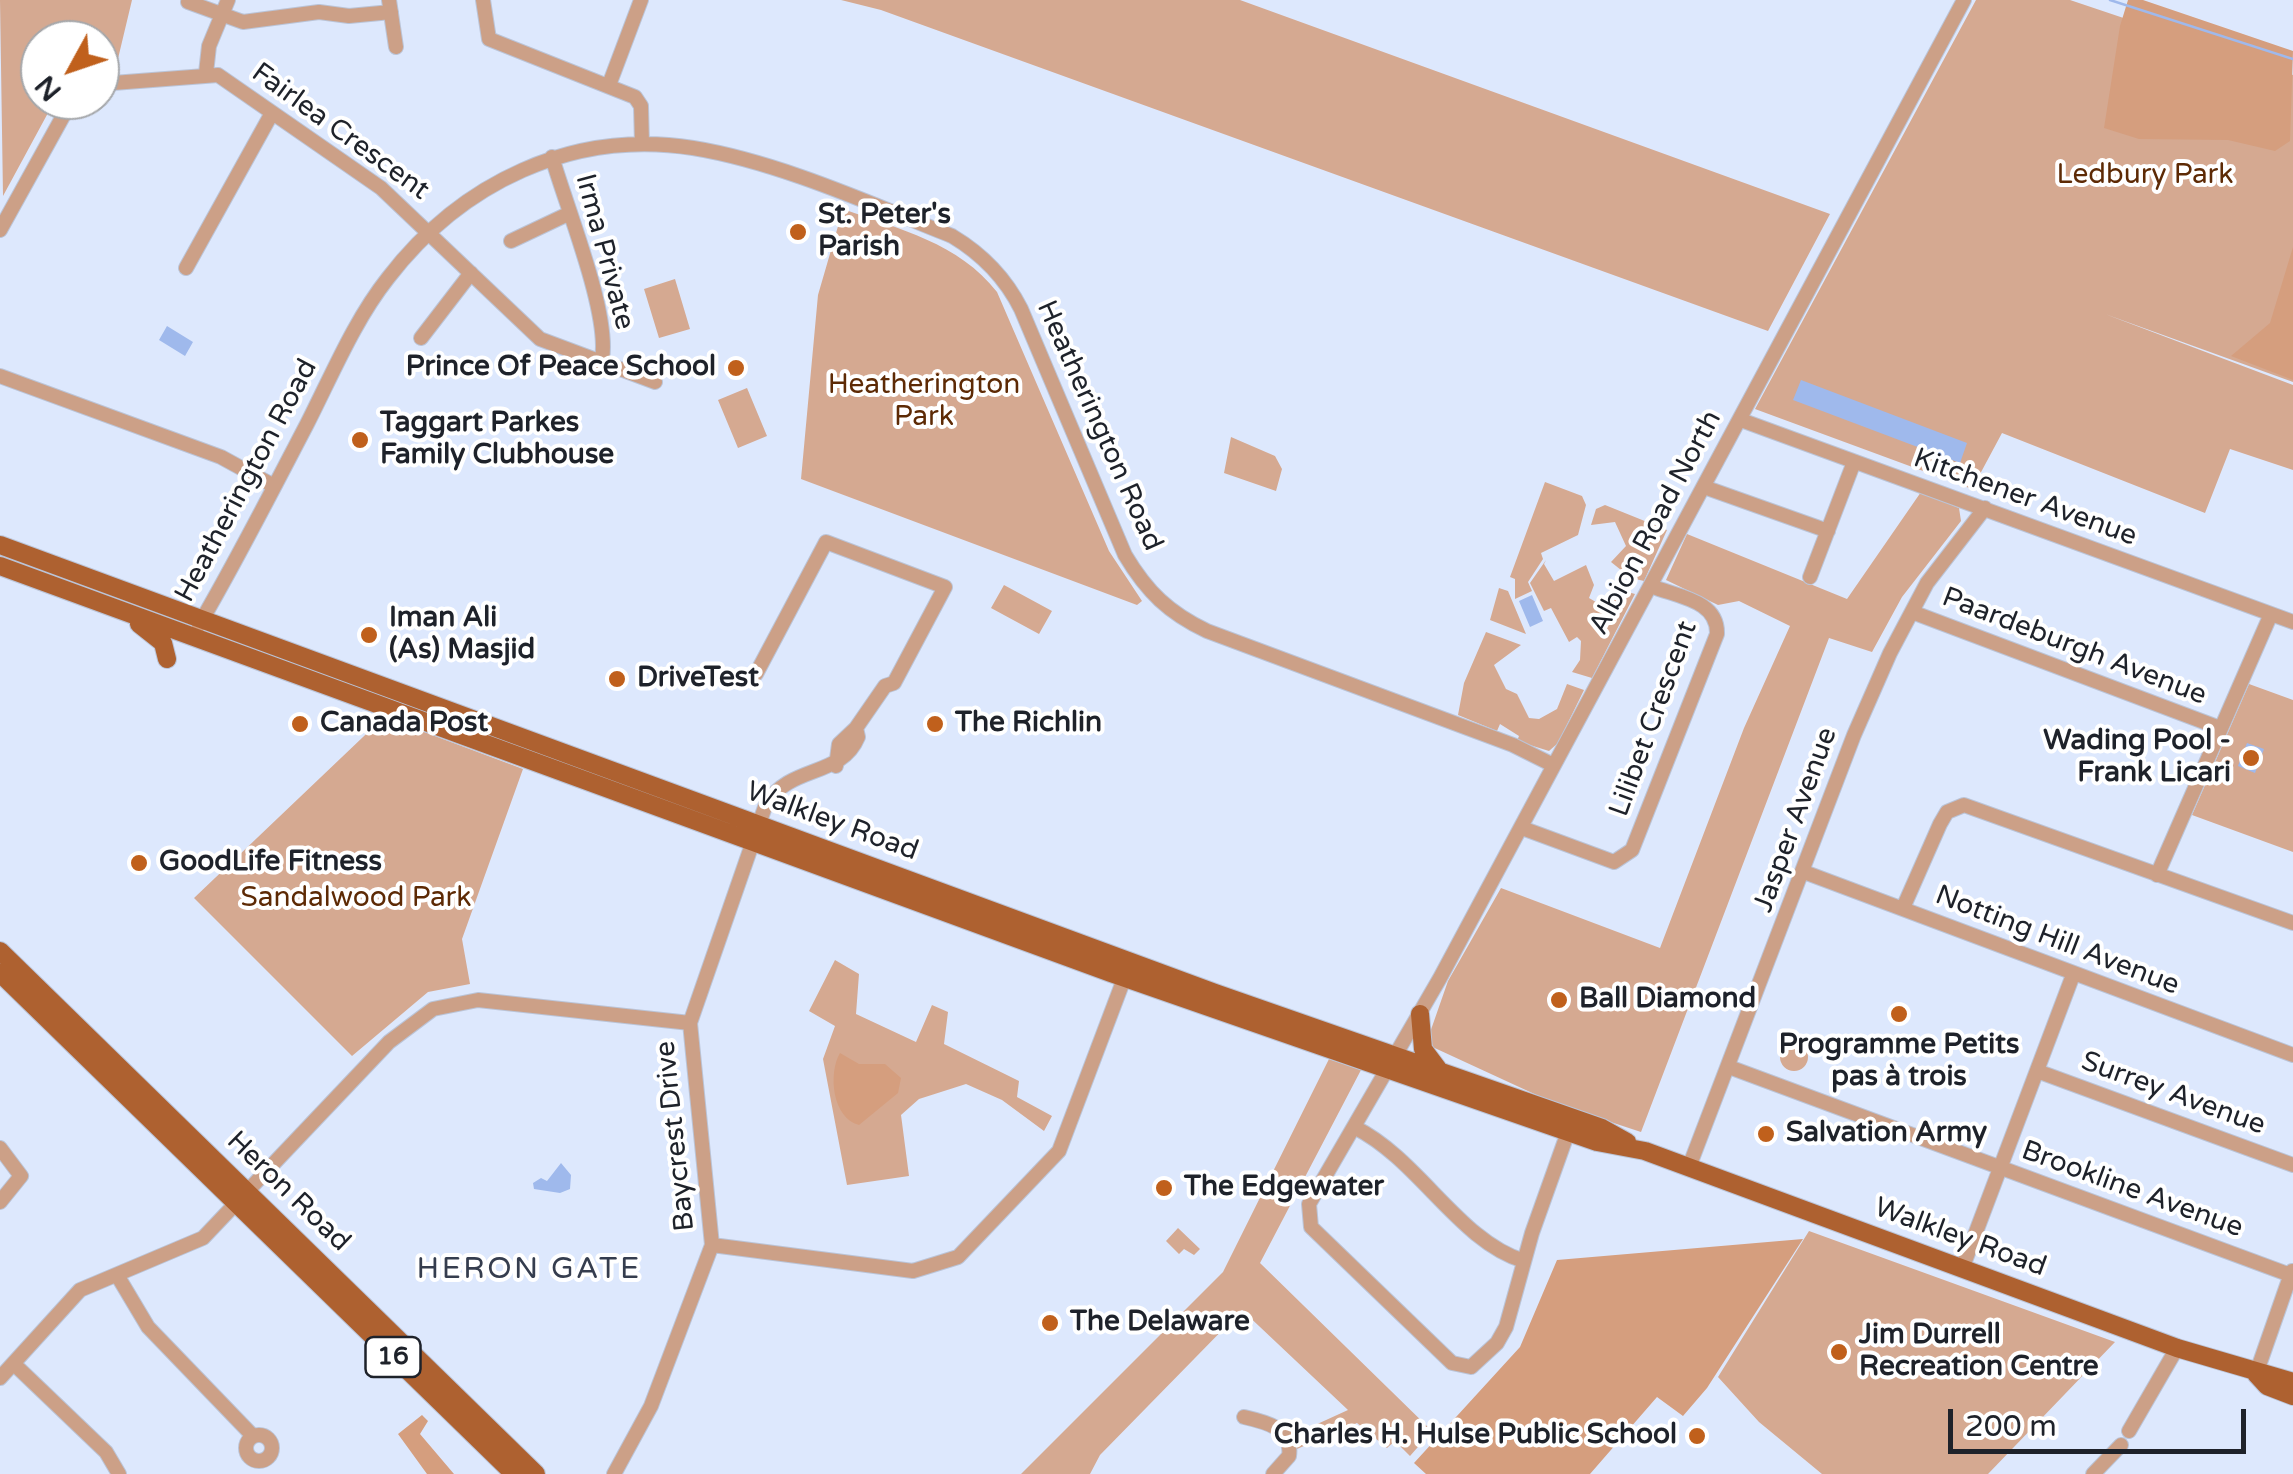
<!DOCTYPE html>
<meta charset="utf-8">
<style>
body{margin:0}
#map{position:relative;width:2293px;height:1474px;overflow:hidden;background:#dde8fd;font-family:"Varela Round",sans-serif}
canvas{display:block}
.north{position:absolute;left:20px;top:20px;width:100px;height:100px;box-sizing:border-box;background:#fff;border:2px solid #a5a7aa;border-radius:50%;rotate:230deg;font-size:28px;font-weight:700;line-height:40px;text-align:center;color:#1e222a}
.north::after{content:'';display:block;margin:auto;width:35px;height:45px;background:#c0601c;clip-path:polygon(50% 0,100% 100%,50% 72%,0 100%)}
.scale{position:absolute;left:1948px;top:1409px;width:298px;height:45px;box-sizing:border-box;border:5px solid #1e222a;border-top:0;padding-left:12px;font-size:30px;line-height:35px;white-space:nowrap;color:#1e222a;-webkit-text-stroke:8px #fff;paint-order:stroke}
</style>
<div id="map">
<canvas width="2293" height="1474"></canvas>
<div class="north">N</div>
<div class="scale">200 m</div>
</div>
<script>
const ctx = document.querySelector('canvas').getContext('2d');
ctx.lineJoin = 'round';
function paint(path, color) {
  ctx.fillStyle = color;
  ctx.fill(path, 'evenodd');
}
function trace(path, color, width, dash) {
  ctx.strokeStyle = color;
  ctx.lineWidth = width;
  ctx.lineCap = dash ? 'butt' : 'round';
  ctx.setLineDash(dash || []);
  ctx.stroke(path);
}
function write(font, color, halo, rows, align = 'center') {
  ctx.font = font + ' "Varela Round",sans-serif';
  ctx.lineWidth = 8;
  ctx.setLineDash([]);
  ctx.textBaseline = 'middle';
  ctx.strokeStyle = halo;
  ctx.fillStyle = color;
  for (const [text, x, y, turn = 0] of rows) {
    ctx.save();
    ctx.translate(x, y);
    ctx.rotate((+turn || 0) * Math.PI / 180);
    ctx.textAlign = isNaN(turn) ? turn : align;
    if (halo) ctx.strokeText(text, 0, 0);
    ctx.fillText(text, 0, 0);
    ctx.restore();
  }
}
const green = new Path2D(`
 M0 0H132L116 67 100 68V40H40V100H55L3 196Z
 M841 0H1240L1830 214 1768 331 881 10Z
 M1976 0H2070L2293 75V382L2105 314 2293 385V470L2230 449 2205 513 2002 433 1972 489 1755 409Z
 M843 209C899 229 959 243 997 292L1109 551 1142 601 1137 605 801 479 818 295Z
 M675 279 690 329 659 338 644 289Z
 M747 388 767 436 738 448 718 400Z
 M1231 437 1275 456 1282 469 1276 491 1224 473Z
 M1545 482 1582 496 1586 505 1578 535 1541 553 1543 559 1528 582 1532 591 1515 599V579L1510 577Z
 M1921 492 1959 508 1961 521 1902 597 1872 652 1829 638 1641 1132 1556 1104 1426 1044 1448 981 1501 888 1660 948 1744 728 1790 626 1739 601 1718 605 1666 580 1687 534 1847 599Z
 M1605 505 1667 530 1644 581 1631 578 1611 562 1626 546 1615 522 1591 525 1596 509Z
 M1546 560 1544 564 1554 581 1586 565 1594 585 1589 598 1608 609 1621 590 1635 594 1592 678 1572 672 1580 660 1581 641 1577 637 1569 642 1551 608 1544 611 1530 583Z
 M1004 585 1052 611 1039 634 991 608Z
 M1499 588 1508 591 1526 634 1490 620Z
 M1486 632 1521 645 1494 665 1506 689 1517 694 1529 718 1539 719 1557 709 1567 684 1584 690 1558 743 1549 751 1517 741 1519 736 1500 724 1497 731 1458 715 1464 683Z
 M2249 684 2293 700V852L2192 815Z
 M384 717 523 769 462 939 470 984 428 992 352 1056 194 898Z
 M835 960 859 974 856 1014 916 1042 932 1005 948 1012 944 1044 1019 1081 1017 1097 1052 1116 1044 1131 1002 1100 966 1084 919 1099 901 1115 909 1176 847 1185 823 1059 835 1026 809 1011Z
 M1780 1057a14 14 0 1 1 28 0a14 14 0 1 1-28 0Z
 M1329 1059 1361 1070 1260 1263 1432 1431 1410 1456 1395 1441 1387 1448 1357 1423 1297 1449 1291 1436 1348 1410 1242 1310 1100 1455 1090 1474H1021L1223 1272Z
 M1178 1228 1200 1249 1194 1255 1184 1249 1179 1254 1166 1241Z
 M1809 1231 2115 1342 1988 1474H1822L1759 1422 1718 1377Z`);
const forest = new Path2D(`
 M2128 0H2143L2293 51 2290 141 2275 151 2228 140 2139 139 2104 128 2120 26Z
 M2293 247V380L2231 356 2270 323Z
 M840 1053 859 1064H885L901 1078 898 1093 859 1125C832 1118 828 1073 840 1053Z
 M1803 1239 1707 1388 1683 1416 1657 1397 1590 1474H1426L1414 1463 1520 1347 1557 1260Z
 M422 1415 428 1421 420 1434 454 1474H427L398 1434Z`);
const water = new Path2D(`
 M167 326 193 342 185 356 159 340Z
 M1801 380 1967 443 1960 463 1793 400Z
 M1532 595 1543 621 1530 627 1519 601Z
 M2247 743 2264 749 2255 773 2238 766Z
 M561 1163 571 1175 570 1189 560 1193 534 1189 533 1183 541 1178 547 1181Z`);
const stream = new Path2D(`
 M2110 0 2293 59`);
const minor = new Path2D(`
 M389 0 396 47
 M483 0 489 39 635 97 641 106 642 144
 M188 2 243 22 319 12 349 16 391 12
 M206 73 209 46 228 0
 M100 84 218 75 381 188 540 339 655 382
 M609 85 641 0
 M552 157C566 206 610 313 602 359
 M0 230 72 100
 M511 241 568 214
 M186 268 272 113
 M421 338 471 273
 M0 376 221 457 274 486
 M1741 420 2293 622
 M1704 487 1828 531
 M1810 577 1854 462
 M1912 612 2220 728
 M199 625C237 560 272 491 307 424 332 375 354 321 388 278 461 183 572 129 693 148 779 162 871 204 952 236 982 254 1005 277 1021 309L1125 555C1147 592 1169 613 1207 631L1513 745 1553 765
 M756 674 826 542 945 587 894 683 885 686 856 728
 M1522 828 1614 862 1632 850 1717 634C1718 600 1678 597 1651 586
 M1804 872 2293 1055
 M2157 875 2271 614
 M1903 908 1940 824 1947 812 1964 805 2293 923
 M1729 1067 2293 1276
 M2037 1071 2293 1165
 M1356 1128C1419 1160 1460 1242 1524 1261
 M1568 1132 1532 1233 1506 1327 1497 1343 1471 1367 1452 1363 1311 1227 1309 1204 1440 978 1964 0
 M0 1148 21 1176 0 1202
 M1689 1167 1854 735 1890 653 1927 583 1985 508
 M712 1245 913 1271 958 1257 1059 1151 1127 971
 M1962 1269 2073 975
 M117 1275 148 1327 253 1436
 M14 1364 106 1452 119 1474
 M2256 1374 2292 1271
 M0 1378 80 1290 203 1238 389 1042 433 1009 478 1000 690 1023
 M1244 1417C1266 1422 1293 1428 1289 1456L1273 1474
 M2129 1431 2177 1348
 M246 1448a13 13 0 1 1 26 0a13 13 0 1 1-26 0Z
 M614 1474 651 1406 712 1245 690 1023 766 804C791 764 841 778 858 737L856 728 839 744 836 766
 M2093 1474 2121 1445`);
const major = new Path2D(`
 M0 545 1215 993 1602 1128 1627 1142
 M0 566 1111 973 1597 1142 1645 1151 2177 1348 2293 1382
 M139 624 163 643 167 659
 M0 951 536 1474
 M0 973 514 1474
 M1420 1014 1423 1049 1438 1069
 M2256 1374 2267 1386 2293 1396`);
const markers = [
 [798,232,10,"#c0601c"],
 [736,368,10,"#c0601c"],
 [360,440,10,"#c0601c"],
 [369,635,10,"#c0601c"],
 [617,679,10,"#c0601c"],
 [300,724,10,"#c0601c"],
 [935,724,10,"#c0601c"],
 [2251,758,10,"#c0601c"],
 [139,863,10,"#c0601c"],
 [1559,1000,10,"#c0601c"],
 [1899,1014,10,"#c0601c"],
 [1766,1134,10,"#c0601c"],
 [1164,1188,10,"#c0601c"],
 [1050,1323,10,"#c0601c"],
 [1839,1352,10,"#c0601c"],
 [1697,1436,10,"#c0601c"]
];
const shields = [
 [393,1357,55]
];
const shieldNames = [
 ["16",393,1357]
];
const streetNames = [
 ["Fairlea Crescent",340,132,36],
 ["Irma Private",604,252,75],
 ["Heatherington Road",1099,426,66],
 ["Heatherington Road",247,481,-62],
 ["Kitchener Avenue",2025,498,20],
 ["Albion Road North",1656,523,-62],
 ["Paardeburgh Avenue",2074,647,21],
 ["Lilibet Crescent",1654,719,-70],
 ["Jasper Avenue",1796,820,-70],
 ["Walkley Road",832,822,20],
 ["Notting Hill Avenue",2057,941,21],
 ["Surrey Avenue",2173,1094,20],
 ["Baycrest Drive",676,1136,-96],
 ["Brookline Avenue",2132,1190,20],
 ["Heron Road",288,1192,44],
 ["Walkley Road",1960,1238,20]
];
const parkNames = [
 ["Ledbury Park",2145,176],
 ["Heatherington",924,386],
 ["Park",924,418],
 ["Sandalwood Park",356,899]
];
const poiNames = [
 ["St. Peter's",818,216],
 ["Parish",818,248],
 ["Prince Of Peace School",716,368,"right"],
 ["Taggart Parkes",380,424],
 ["Family Clubhouse",380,456],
 ["Iman Ali",389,619],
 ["(As) Masjid",389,651],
 ["DriveTest",637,679],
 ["Canada Post",320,724],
 ["The Richlin",955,724],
 ["Wading Pool -",2231,742,"right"],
 ["Frank Licari",2231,774,"right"],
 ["GoodLife Fitness",159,863],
 ["Ball Diamond",1579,1000],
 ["Programme Petits",1899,1046,"center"],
 ["pas à trois",1899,1078,"center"],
 ["Salvation Army",1786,1134],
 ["The Edgewater",1184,1188],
 ["The Delaware",1070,1323],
 ["Jim Durrell",1859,1336],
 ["Recreation Centre",1859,1368],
 ["Charles H. Hulse Public School",1677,1436,"right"]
];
const neighbourhoodNames = [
 ["HERON GATE",529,1270]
];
paint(green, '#d5a991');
paint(forest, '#d59e7e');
paint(water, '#9fb9ec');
trace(stream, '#9fb9ec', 2.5);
trace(minor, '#bbc4d7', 16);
trace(major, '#bbc4d7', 20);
trace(minor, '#cca087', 14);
trace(major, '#ae6130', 18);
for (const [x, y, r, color] of markers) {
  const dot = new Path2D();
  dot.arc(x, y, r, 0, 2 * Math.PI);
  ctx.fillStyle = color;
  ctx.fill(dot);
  trace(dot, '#fff', 4);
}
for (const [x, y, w] of shields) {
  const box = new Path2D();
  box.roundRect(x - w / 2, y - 20, w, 40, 8);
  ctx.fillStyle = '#fff';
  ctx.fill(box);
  trace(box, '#1e222a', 2.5);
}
write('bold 25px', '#1e222a', null, shieldNames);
write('28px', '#1e222a', '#fff', streetNames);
write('28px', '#5d2a05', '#fff', parkNames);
write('bold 28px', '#1e222a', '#fff', poiNames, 'left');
ctx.letterSpacing = '2.5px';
write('30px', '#353d4e', '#fff', neighbourhoodNames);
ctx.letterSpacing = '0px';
</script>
